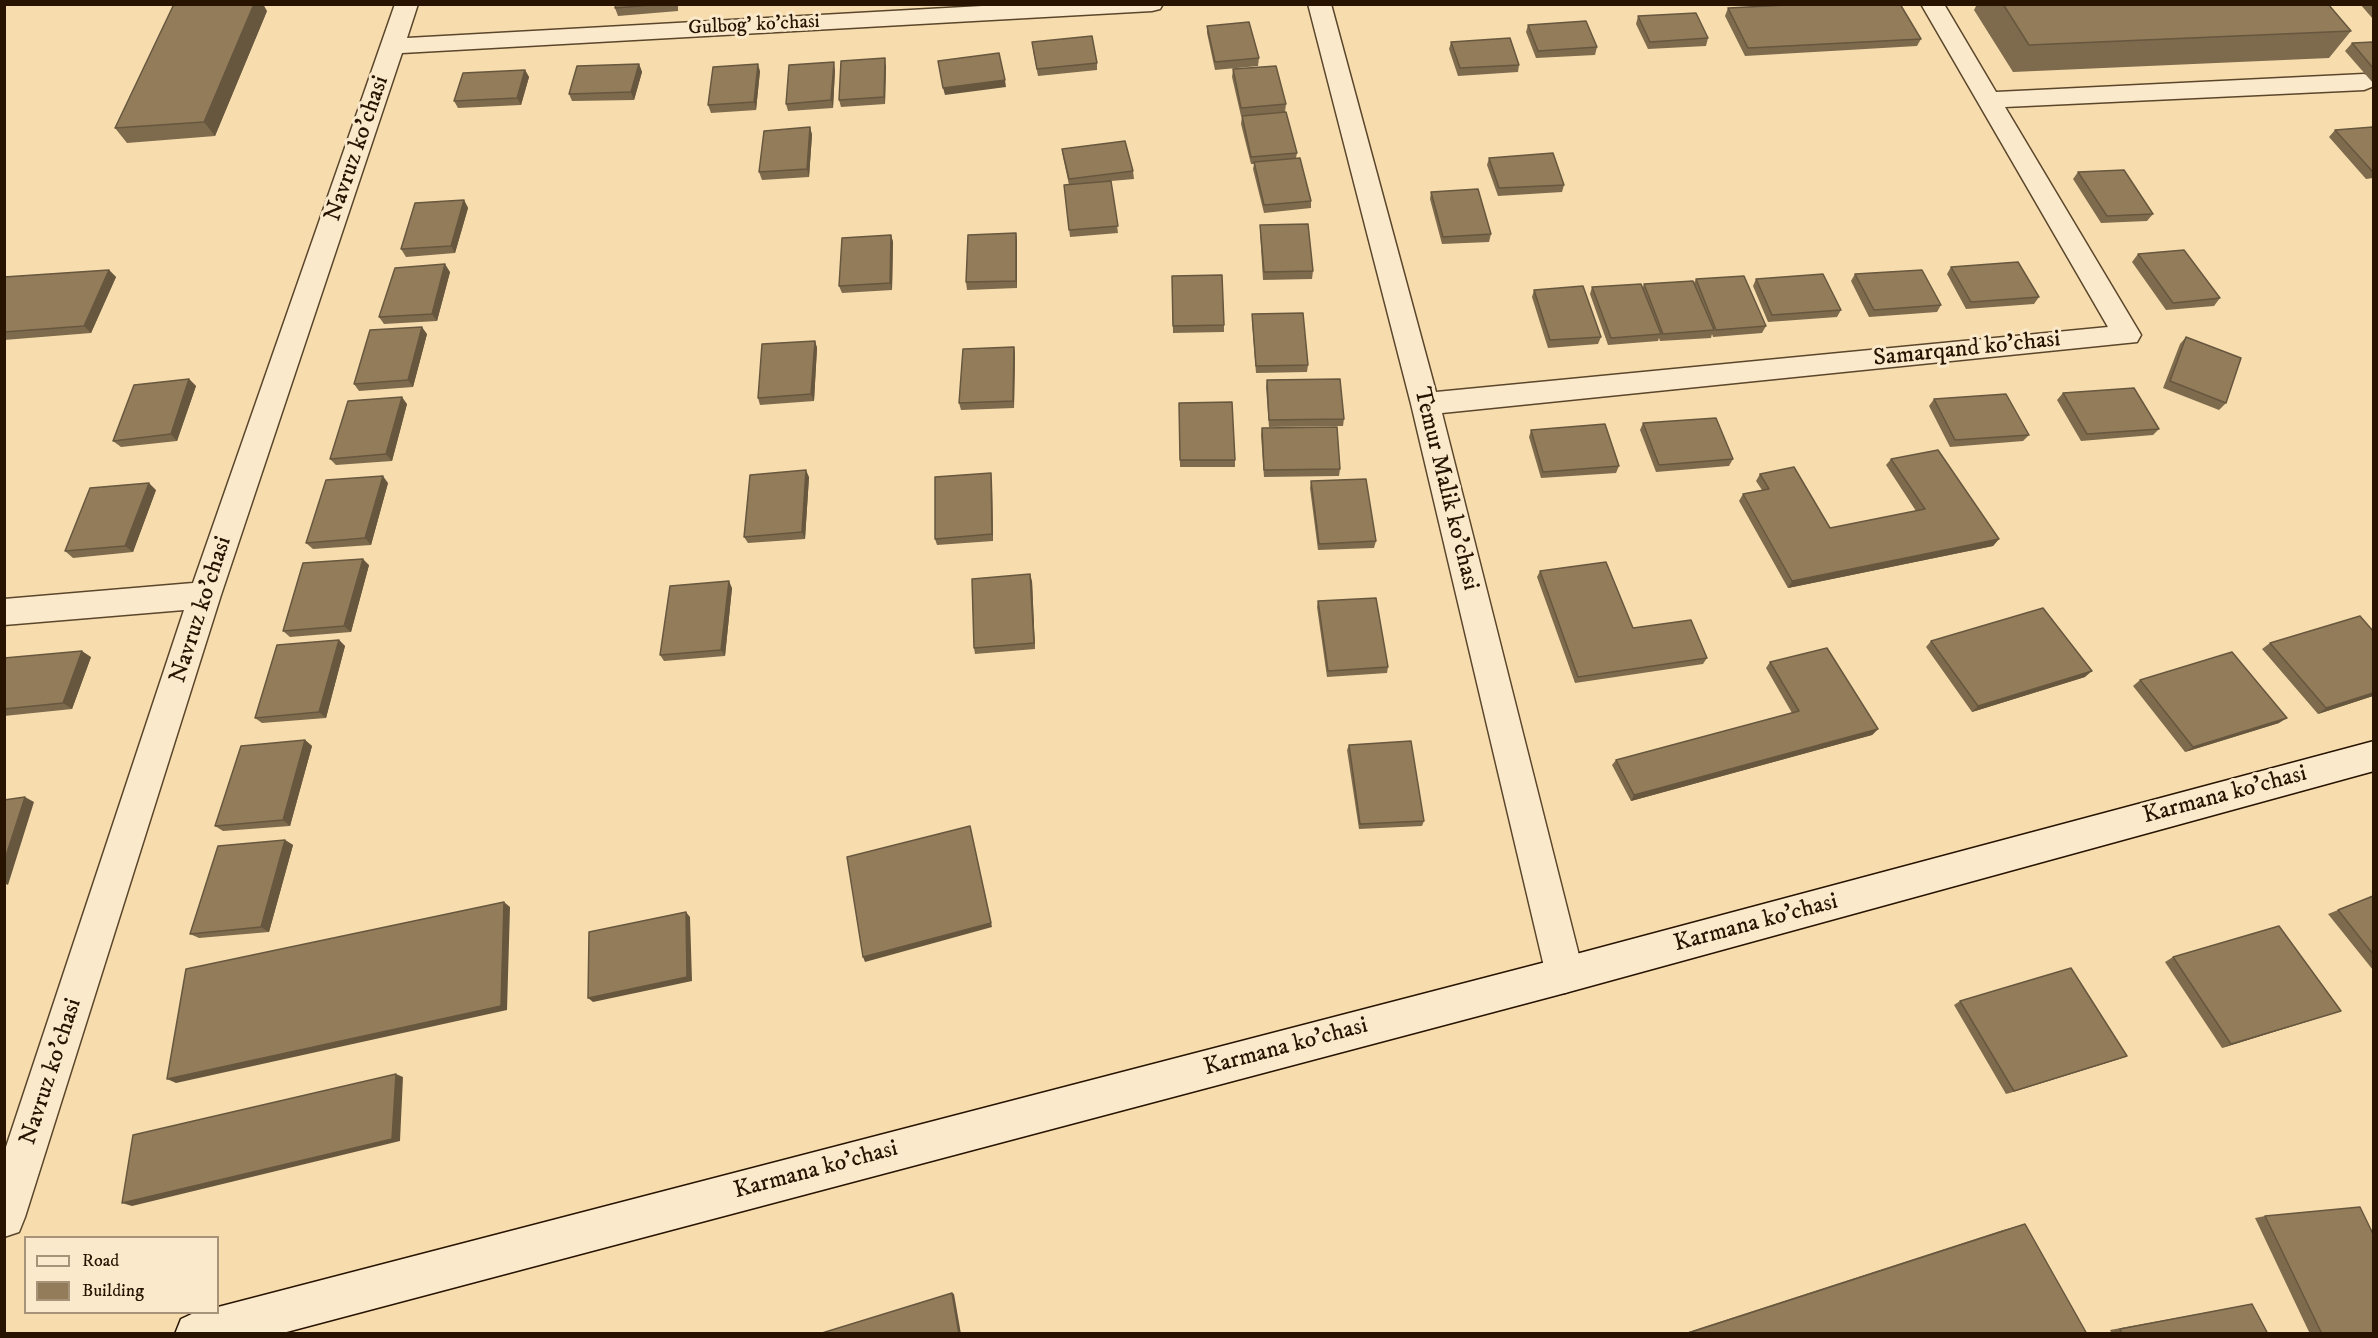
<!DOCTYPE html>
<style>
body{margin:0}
#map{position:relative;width:2378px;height:1338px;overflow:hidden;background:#f7ddae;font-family:"IM FELL DW Pica",serif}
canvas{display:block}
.frame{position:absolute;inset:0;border:6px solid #271300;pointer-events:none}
.legend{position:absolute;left:24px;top:1236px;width:195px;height:78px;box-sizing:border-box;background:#fae9ca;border:2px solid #a69379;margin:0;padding:8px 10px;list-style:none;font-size:18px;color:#271300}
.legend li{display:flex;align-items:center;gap:12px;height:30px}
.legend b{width:30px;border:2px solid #a69379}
</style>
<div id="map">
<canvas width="2378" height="1338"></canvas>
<div class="frame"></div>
<ul class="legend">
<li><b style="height:8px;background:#fae9ca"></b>Road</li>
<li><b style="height:16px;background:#937c5a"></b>Building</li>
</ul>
</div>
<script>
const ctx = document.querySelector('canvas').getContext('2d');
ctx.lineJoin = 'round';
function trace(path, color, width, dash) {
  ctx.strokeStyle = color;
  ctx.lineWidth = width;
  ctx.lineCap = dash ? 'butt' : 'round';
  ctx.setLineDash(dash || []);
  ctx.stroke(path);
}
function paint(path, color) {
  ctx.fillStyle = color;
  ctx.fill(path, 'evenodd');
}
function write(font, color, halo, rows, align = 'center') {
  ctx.font = font + ' "IM FELL DW Pica",serif';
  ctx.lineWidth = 6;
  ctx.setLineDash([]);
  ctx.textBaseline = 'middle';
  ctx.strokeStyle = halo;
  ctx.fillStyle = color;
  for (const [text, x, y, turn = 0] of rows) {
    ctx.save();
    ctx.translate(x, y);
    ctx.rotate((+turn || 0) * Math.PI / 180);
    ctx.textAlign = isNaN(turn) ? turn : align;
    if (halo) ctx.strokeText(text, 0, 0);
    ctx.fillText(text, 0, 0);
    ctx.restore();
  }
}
const minor = new Path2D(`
 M395 4H418L407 38 1018 4H1163L1160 9 1152 11 402 53 221 595 25 1217 19 1232 4 1237V1153L184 610 4 625V599L193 583Z
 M1308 4H1331L1436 392 2108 327 1921 4H1944L1996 92 2364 74 2373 77 2374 86 2364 90 2005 107 2141 335 2137 342 1442 413 1584 975 1578 988 1565 993 1552 988 1546 975 1411 404Z`);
const secondary = new Path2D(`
 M2374 741V771L1565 993 279 1334H175L181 1319 196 1312H218V1307L1565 957Z`);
const wall = new Path2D(`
 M616 4H678V11L618 16 615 8Z
 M1977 4H2328L2351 31 2329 58 2013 72 1974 10Z
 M2360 4H2373V19Z
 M1728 8 1921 39 1917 46 1745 56 1725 16Z
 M267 11 215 136 127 143 115 128Z
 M1638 16 1708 38 1706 46 1648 49 1636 24Z
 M1528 25 1597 47 1595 55 1536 58 1526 32Z
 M1207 26 1259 58 1258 66 1215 70 1207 33Z
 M1451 42 1519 65 1518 72 1458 76 1449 49Z
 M2373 42V83L2345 51 2352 43Z
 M1033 50 1097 63V70L1038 76Z
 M639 64 642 72 634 100 572 101 569 94Z
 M886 66 885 104 841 107 839 100Z
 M1233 69 1286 104 1285 112 1241 116 1232 77Z
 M525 70 529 77 521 105 458 108 454 101Z
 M835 70 833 108 788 111 786 104Z
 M760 71 756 110 711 113 708 105Z
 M1242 116 1297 153 1296 158 1311 201V208L1264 213 1253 169 1254 164H1251L1241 124Z
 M810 127 812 135 809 177 762 180 759 172Z
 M2373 127V178L2366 179 2329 137 2335 130Z
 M1062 149 1133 171 1134 179 1111 181 1118 233 1070 237 1064 185H1069L1063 157Z
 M1489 158 1564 185 1562 192 1498 196 1487 165Z
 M2078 172 2153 214 2147 221 2101 223 2073 179Z
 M1431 192 1491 234 1489 242 1442 244 1430 199Z
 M464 200 468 208 455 253 406 257 401 249Z
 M1260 225 1313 271 1312 279 1263 280 1260 232Z
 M891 235 893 242 892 290 842 293 839 286Z
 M1017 240V288L967 290 966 282Z
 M2138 254 2220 298 2214 306 2166 310 2132 262Z
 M1951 267 2039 297 2034 304 1966 309 1947 274Z
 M109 270 116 277 91 333 4 340V277Z
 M450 272 437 321 384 324 379 317Z
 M1855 274 1941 305 1937 312 1869 317 1851 281Z
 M1172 276 1224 325V332L1173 333Z
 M1696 279 1766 326 1762 333 1713 337 1712 334 1711 338 1660 341 1659 338 1658 341 1608 345 1590 294 1592 287H1643L1644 284 1694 283Z
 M1756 279 1841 310 1837 317 1768 322 1753 286Z
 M1534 290 1601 337 1598 344 1548 348 1532 297Z
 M1252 314 1308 365 1307 372 1256 373 1252 321Z
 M427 334 413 387 359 391 354 384Z
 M2186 337 2226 403 2219 410 2163 388 2180 344Z
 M815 341 817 348 814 401 760 405 758 398Z
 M1014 347 1015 354 1014 408 961 410 959 403Z
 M189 379 196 386 177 441 121 447 113 441Z
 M1267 380 1344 419 1343 426 1269 427 1266 387Z
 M2063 393 2159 429 2153 435 2081 441 2057 400Z
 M1934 399 2029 435 2023 441 1950 447 1929 406Z
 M1179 403 1235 460V467H1180Z
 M407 404 392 461 336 465 330 459Z
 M1643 423 1733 459 1729 466 1656 472 1640 430Z
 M1262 428 1340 469 1339 476 1264 477 1261 435Z
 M1531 430 1619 466 1616 473 1541 478 1529 437Z
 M1891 459 1999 539 1993 546 1788 588 1739 501 1743 494 1762 490 1756 481 1760 474 1830 528 1916 511 1886 465Z
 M809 477 805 539 748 543 744 537Z
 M992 480 993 541 937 545 935 539Z
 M1311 481 1376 541 1374 548 1318 550 1310 488Z
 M388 483 371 545 313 549 306 543Z
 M156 490 133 552 73 558 65 551Z
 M369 565 351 632 290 637 283 631Z
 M1540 571 1633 628 1707 658 1703 664 1575 683 1537 577Z
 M1032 581 1035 649 975 654 974 648Z
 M732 588 725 656 664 661 660 655Z
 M1318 601 1388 667 1387 673 1327 677 1317 607Z
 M339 640 345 646 326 718 262 723 255 718Z
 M1931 641 2085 677 1972 712 1926 647Z
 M2270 643 2373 696 2318 714 2262 649Z
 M91 657 72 709 4 716V658Z
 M1770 662 1878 729 1872 735 1631 801 1612 765 1616 760 1792 713 1766 668Z
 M2140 680 2279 723 2185 752 2133 686Z
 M305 740 312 746 290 826 223 831 215 826Z
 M1349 745 1424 821 1422 826 1359 829 1347 750Z
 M285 840 293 845 269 932 199 938 190 934Z
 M2373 896V970L2328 914Z
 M2173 957 2341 1011 2222 1048 2165 962Z
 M1960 1001 2119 1059 2006 1094 1954 1005Z
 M2265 1216 2373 1334H2310L2255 1218Z
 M2025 1224 2087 1334H1682L2003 1230Z
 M2252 1304 2268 1334H2112L2110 1330Z`);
const shadedWall = new Path2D(`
 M254 4H263L267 11 215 136 204 122Z
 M885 58 886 66 885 104 884 97Z
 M834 62 835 70 833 108 831 100Z
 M639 64 642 72 634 100 631 92Z
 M758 64 760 71 756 110 754 102Z
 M525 70 529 77 521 105 517 98Z
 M1005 80 1006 87 945 95 943 88Z
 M810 127 812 135 809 177 807 169Z
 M464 200 468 208 455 253 451 246Z
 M1016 233 1017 240V288L1016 281Z
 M891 235 893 242 892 290 890 283Z
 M445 264 450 272 437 321 432 314Z
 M109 270 116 277 91 333 84 326Z
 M422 327 427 334 413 387 408 380Z
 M815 341 817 348 814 401 811 394Z
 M1014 347 1015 354 1014 408 1013 401Z
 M189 379 196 386 177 441 171 434Z
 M402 397 407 404 392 461 386 454Z
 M806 470 809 477 805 539 802 532Z
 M991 473 992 480 993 541 992 534Z
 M383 476 388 483 371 545 365 538Z
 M149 483 156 490 133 552 125 546Z
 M1999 539 1993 546 1788 588 1792 581Z
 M363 559 369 565 351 632 344 626Z
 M1030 574 1032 581 1035 649 1034 643Z
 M729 581 732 588 725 656 721 650Z
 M339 640 345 646 326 718 319 712Z
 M82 651 91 657 72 709 63 703Z
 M2092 671 2085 677 1972 712 1978 706Z
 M2373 693V696L2318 714 2326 708Z
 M2287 718 2279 723 2185 752 2193 747Z
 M1878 729 1872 735 1631 801 1634 795Z
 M305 740 312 746 290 826 283 820Z
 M25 797 34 802 8 885 4 883V862Z
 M970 826 992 927 865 962 863 957Z
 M285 840 293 845 269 932 261 927Z
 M504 902 510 907 507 1010 176 1083 167 1079Z
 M686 912 690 917 692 981 593 1002 588 998Z
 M2341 1011 2331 1014 2222 1048 2231 1044Z
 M2127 1056 2119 1059 2006 1094 2014 1091Z
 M396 1074 403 1077 400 1141 132 1206 122 1203Z
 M952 1293 954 1294 961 1334H959Z`);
const building = new Path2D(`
 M174 4H254L204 122 115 128Z
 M616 4H664L615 8Z
 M1805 4H1900L1921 39 1748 48 1728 8Z
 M2003 4H2328L2351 31 2029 45Z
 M1696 13 1708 38 1650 42 1638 16Z
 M1586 21 1597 47 1538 51 1528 25Z
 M1249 22 1259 58 1215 62 1207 26Z
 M1092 36 1097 63 1037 69 1032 42Z
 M1510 38 1519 65 1460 68 1451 42Z
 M2373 42V68L2352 43Z
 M999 53 1005 80 943 88 938 61Z
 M885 58 884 97 839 100 841 61Z
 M834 62 831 100 786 104 789 65Z
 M639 64 631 92 569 94 577 66Z
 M758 64 754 102 708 105 713 67Z
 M1276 66 1286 104 1241 108 1233 69Z
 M525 70 517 98 454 101 463 73Z
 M1286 112 1297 153 1251 157 1242 116Z
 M810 127 807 169 759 172 764 131Z
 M2373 127V172L2335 130Z
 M1125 141 1133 171 1069 179 1062 149Z
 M1553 153 1564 185 1499 188 1489 158Z
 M1300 158 1311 201 1264 205 1254 162Z
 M2124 170 2153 214 2107 216 2078 172Z
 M1111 181 1118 226 1069 230 1064 185Z
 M1478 189 1491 234 1443 237 1431 192Z
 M464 200 451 246 401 249 415 203Z
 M1308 224 1313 271 1264 272 1260 225Z
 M1016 233V281L966 282 968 235Z
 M891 235 890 283 839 286 842 238Z
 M2184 250 2220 298 2173 303 2138 254Z
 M2018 262 2039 297 1971 302 1951 267Z
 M445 264 432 314 379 317 395 268Z
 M109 270 84 326 4 332V277Z
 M1922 270 1941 305 1874 310 1855 274Z
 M1823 274 1841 310 1772 315 1756 279Z
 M1222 275 1224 325 1173 326 1172 276Z
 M1744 276 1766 326 1716 330 1696 279Z
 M1693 281 1714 330 1663 334 1644 284Z
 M1641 284 1661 334 1611 338 1592 287Z
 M1583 286 1601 337 1550 340 1534 290Z
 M1303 313 1308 365 1256 366 1252 314Z
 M422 327 408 380 354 384 370 330Z
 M2186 337 2241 358 2226 403 2170 381Z
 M815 341 811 394 758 398 762 344Z
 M1014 347 1013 401 959 403 963 349Z
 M189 379 171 434 113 441 134 385Z
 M1340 379 1344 419 1269 420 1267 380Z
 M2134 388 2159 429 2087 434 2063 393Z
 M2006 394 2029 435 1955 440 1934 399Z
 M402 397 386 454 330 459 348 401Z
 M1232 402 1235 460H1180L1179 403Z
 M1716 418 1733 459 1659 465 1643 423Z
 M1605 424 1619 466 1543 472 1531 430Z
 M1337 427 1340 469 1264 470 1262 428Z
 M1938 450 1999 539 1792 581 1743 494 1769 489 1760 474 1794 467 1830 528 1925 509 1891 459Z
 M806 470 802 532 744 537 750 475Z
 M991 473 992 534 935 539V477Z
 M383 476 365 538 306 543 326 480Z
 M1366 479 1376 541 1319 544 1311 481Z
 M149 483 125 546 65 551 90 488Z
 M363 559 344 626 283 631 303 563Z
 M1606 562 1633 628 1691 620 1707 658 1578 677 1540 571Z
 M1030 574 1034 643 974 648 972 579Z
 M729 581 721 650 660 655 670 586Z
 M1376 598 1388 667 1328 671 1318 601Z
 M2043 608 2092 671 1978 706 1931 641Z
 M2360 616 2373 631V693L2326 708 2270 643Z
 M339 640 319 712 255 718 277 645Z
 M1827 648 1878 729 1634 795 1616 760 1799 711 1770 662Z
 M82 651 63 703 4 709V658Z
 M2232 652 2287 718 2193 747 2140 680Z
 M305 740 283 820 215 826 241 746Z
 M1411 741 1424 821 1360 824 1349 745Z
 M25 797 4 862V800Z
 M970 826 991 923 863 957 847 857Z
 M285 840 261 927 190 934 218 846Z
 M2373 896V954L2338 910Z
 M504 902 501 1006 167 1079 186 969Z
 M686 912 687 977 588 998 589 932Z
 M2279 926 2341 1011 2231 1044 2173 957Z
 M2071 968 2127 1056 2014 1091 1960 1001Z
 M396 1074 392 1139 122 1203 133 1135Z
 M2360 1207 2373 1234V1334H2322L2265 1216Z
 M2025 1224 2087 1334H1685Z
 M952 1293 959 1334H822V1333Z
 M2252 1304 2268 1334H2122L2120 1329Z`);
const farStreetnames = [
 ["Gulbog' ko'chasi",754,26,-3]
];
const streetNames = [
 ["Navruz ko'chasi",358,149,-71],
 ["Samarqand ko'chasi",1967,350,-6],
 ["Temur Malik ko'chasi",1445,489,76],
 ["Navruz ko'chasi",202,610,-72],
 ["Karmana ko'chasi",2225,796,-15],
 ["Karmana ko'chasi",1756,924,-15],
 ["Karmana ko'chasi",1286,1048,-15],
 ["Navruz ko'chasi",52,1072,-72],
 ["Karmana ko'chasi",816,1171,-15]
];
trace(minor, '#5b462c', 3);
trace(secondary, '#271300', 3);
paint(minor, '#fae9ca');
paint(secondary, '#fae9ca');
paint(wall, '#7e6b4d');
paint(shadedWall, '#67573f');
paint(building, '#937c5a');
trace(building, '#67573f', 1.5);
write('20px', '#271300', '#fae9ca', farStreetnames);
write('24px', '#271300', '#fae9ca', streetNames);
</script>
